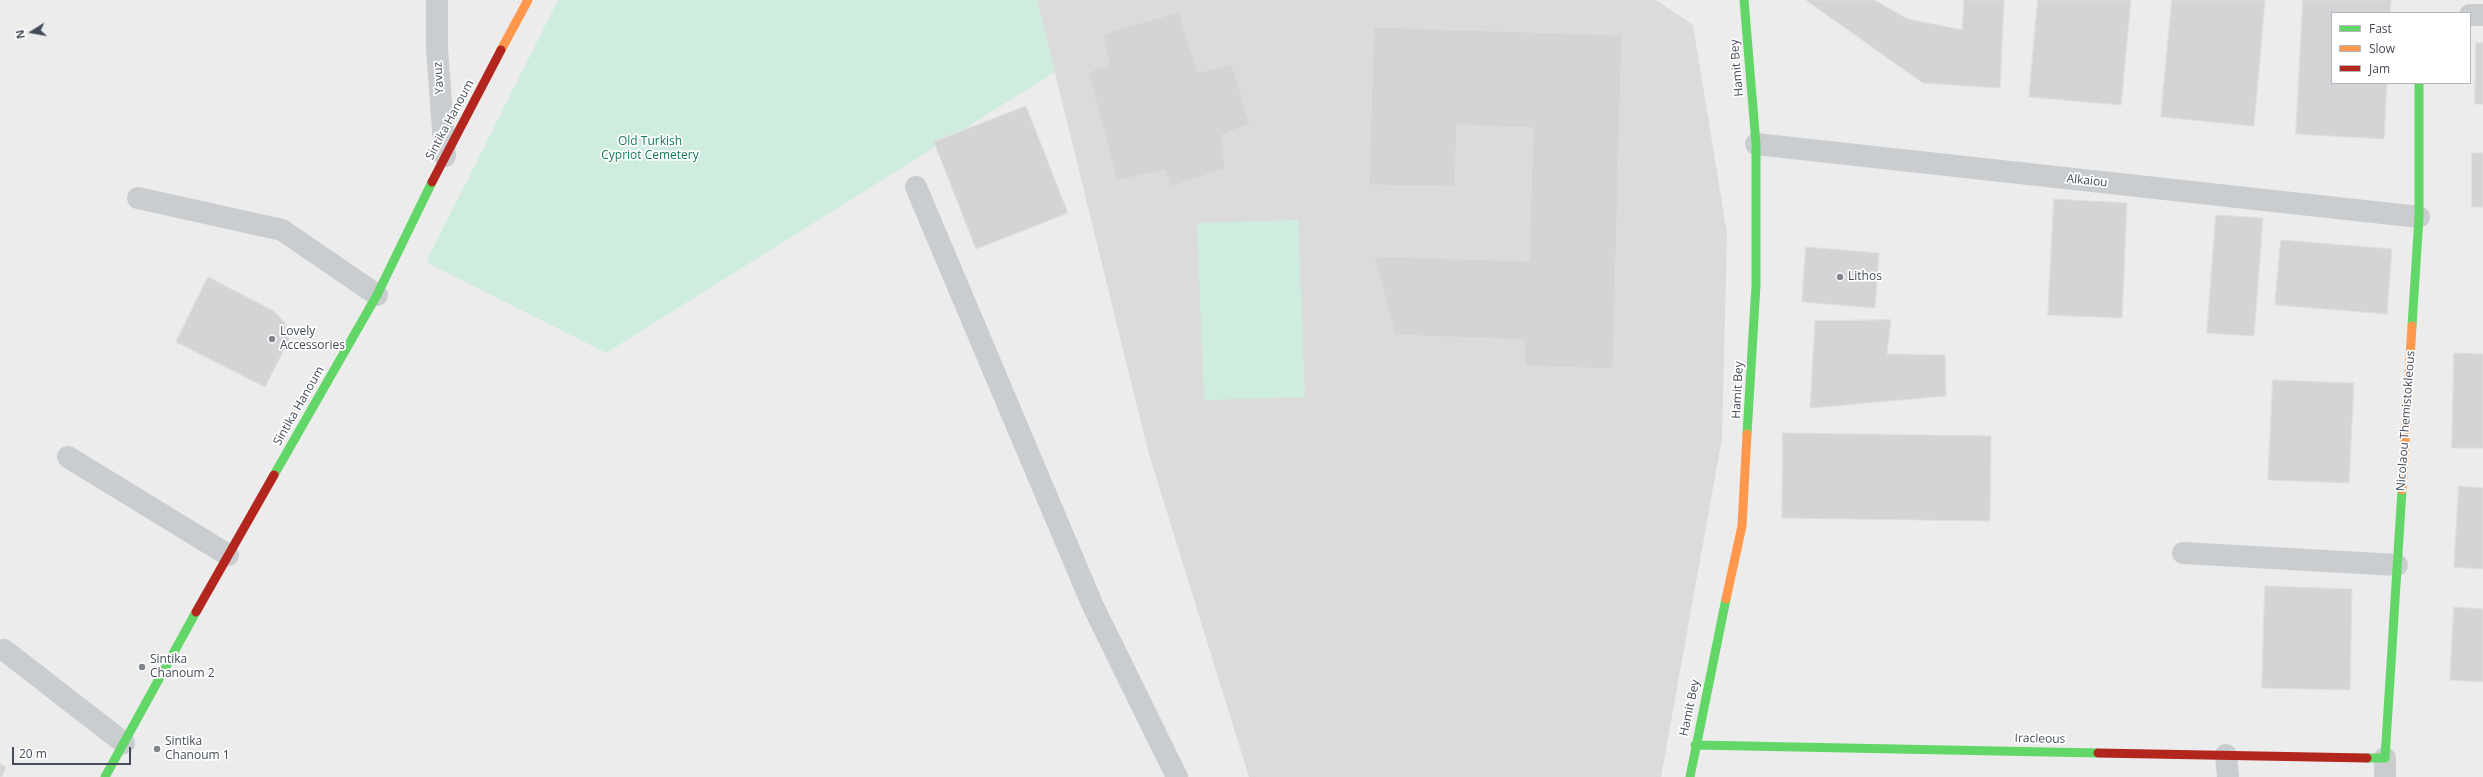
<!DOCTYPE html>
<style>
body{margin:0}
#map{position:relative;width:2483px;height:777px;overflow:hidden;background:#edecec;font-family:"Open Sans",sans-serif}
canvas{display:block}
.legend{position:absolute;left:2331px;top:12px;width:140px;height:72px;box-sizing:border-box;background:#fff;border:1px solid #b4b7bd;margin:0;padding:5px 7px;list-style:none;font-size:12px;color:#444b59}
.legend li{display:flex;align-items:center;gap:8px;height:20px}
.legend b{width:20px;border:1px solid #b4b7bd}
.north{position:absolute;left:12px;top:12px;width:40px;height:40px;-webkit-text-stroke:3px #fff;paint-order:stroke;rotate:259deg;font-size:11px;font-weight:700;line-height:16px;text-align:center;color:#444b59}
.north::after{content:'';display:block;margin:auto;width:14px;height:18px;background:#444b59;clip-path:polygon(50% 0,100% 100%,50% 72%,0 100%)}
.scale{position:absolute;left:12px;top:747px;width:119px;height:18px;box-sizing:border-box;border:2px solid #444b59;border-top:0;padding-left:5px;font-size:12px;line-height:14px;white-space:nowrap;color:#444b59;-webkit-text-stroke:3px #fff;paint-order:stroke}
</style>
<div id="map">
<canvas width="2483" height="777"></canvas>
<ul class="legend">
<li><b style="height:5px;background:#63d668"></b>Fast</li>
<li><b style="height:5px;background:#ff974d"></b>Slow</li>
<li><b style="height:5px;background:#b3261e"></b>Jam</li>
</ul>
<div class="north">N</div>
<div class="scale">20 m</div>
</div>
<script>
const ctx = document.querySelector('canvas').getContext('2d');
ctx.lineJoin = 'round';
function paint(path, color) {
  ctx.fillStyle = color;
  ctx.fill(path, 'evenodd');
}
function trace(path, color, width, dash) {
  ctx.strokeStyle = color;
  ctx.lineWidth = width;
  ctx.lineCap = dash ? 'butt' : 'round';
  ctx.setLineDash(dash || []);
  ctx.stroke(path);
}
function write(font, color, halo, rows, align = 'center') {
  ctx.font = font + ' "Open Sans",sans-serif';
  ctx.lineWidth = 3.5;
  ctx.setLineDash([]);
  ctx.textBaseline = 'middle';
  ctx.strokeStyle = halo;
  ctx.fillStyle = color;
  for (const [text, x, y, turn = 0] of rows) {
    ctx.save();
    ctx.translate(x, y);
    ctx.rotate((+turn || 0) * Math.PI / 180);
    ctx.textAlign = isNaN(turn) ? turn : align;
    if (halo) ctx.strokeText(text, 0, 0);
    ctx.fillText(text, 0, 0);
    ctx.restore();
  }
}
const education = new Path2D(`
 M1037 0H1656L1693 25 1727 234 1722 438 1661 777H1249L1148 451Z`);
const green = new Path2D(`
 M558 0H1037L1055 72 606 353 426 262Z
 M1298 220 1305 397 1204 400 1197 223Z`);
const building = new Path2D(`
 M1806 0H1874L1908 19 1962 30 1964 0H2004L2000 88 1923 83Z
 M2038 0H2131L2121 105 2029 97Z
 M2172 0H2265L2254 126 2161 117Z
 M2303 0H2391L2390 13H2332V83H2387L2384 139 2296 134Z
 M1179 12 1198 72 1232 64 1250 124 1222 135 1225 169 1170 187 1165 170 1117 181 1088 72 1109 65 1103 34Z
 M1374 27 1622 35 1613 369 1524 366V340L1395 335 1374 256 1529 261 1533 128 1457 125 1455 187 1369 185Z
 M2476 43H2483V104H2475Z
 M1026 106 1068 213 976 249 934 142Z
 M2472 153H2483V207H2472Z
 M2054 199 2127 203 2122 318 2048 315Z
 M2216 215 2263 218 2254 336 2207 333Z
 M2281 240 2392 249 2387 314 2275 305Z
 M1806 247 1879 253 1875 308 1802 302Z
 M208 277 274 311 285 323 289 340 265 387 176 342Z
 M1891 320 1887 354 1945 355 1946 396 1810 408 1815 321Z
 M2454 353 2483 354V448H2452Z
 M2273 380 2354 383 2349 483 2268 480Z
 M1783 433 1991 436 1990 521 1782 518Z
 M2459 486 2483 488V569L2454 567Z
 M2265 586 2352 589 2350 690 2262 688Z
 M2454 607 2483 609V682L2450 680Z
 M0 764 6 767 2 777H0Z`);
const lane = new Path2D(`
 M916 187 1093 606 1177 777
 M138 198 282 230 377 295
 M68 457 228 555
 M4 650 124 743
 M2226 755 2228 777
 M2385 758V777`);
const street = new Path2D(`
 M437 0V49L445 156
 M2470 15H2483
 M1756 144 2419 217
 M2183 553 2397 565`);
const fast = new Path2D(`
 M1744 0 1756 144V285L1747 434
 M2412 326 2419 217V83
 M274 475 377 295 432 182
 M1695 745 2098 753
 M2367 758H2385L2402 490
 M105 777 196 612
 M1690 777 1726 599`);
const slow = new Path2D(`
 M501 50 528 0
 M2402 490 2412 326
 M1726 599 1742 526 1747 434`);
const jam = new Path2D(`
 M432 182 501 50
 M196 612 274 475
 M2098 753 2367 758`);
const markers = [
 [1840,277,4,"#7f838c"],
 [272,339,4,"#7f838c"],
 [142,667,4,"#7f838c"],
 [157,749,4,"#7f838c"]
];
const streetNames = [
 ["Hamit Bey",1737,68,-95],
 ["Yavuz",439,78,-94],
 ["Sintika Hanoum",450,120,-62],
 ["Alkaiou",2087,181,6],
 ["Hamit Bey",1738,390,-87],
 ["Sintika Hanoum",299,406,-60],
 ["Nicolaou Themistokleous",2406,421,-86],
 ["Hamit Bey",1690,708,-78],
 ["Iracleous",2040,739,1]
];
const parkNames = [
 ["Old Turkish",650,142],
 ["Cypriot Cemetery",650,156]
];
const poiNames = [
 ["Lithos",1848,277],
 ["Lovely",280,332],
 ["Accessories",280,346],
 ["Sintika",150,660],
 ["Chanoum 2",150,674],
 ["Sintika",165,742],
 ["Chanoum 1",165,756]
];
paint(education, '#dbdbdc');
paint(green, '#cfeddf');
paint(building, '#d4d4d7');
trace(building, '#dededf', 1);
trace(lane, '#cacdd0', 22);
trace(street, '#cacdd0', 22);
trace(fast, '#63d668', 9);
trace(slow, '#ff974d', 9);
trace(jam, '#b3261e', 9);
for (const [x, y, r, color] of markers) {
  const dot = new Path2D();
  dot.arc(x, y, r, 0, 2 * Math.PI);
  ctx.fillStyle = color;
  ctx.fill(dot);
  trace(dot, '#fff', 1.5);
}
write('12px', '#444b59', '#fff', streetNames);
write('12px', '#147a57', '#fff', parkNames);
write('12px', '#444b59', '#fff', poiNames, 'left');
</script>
